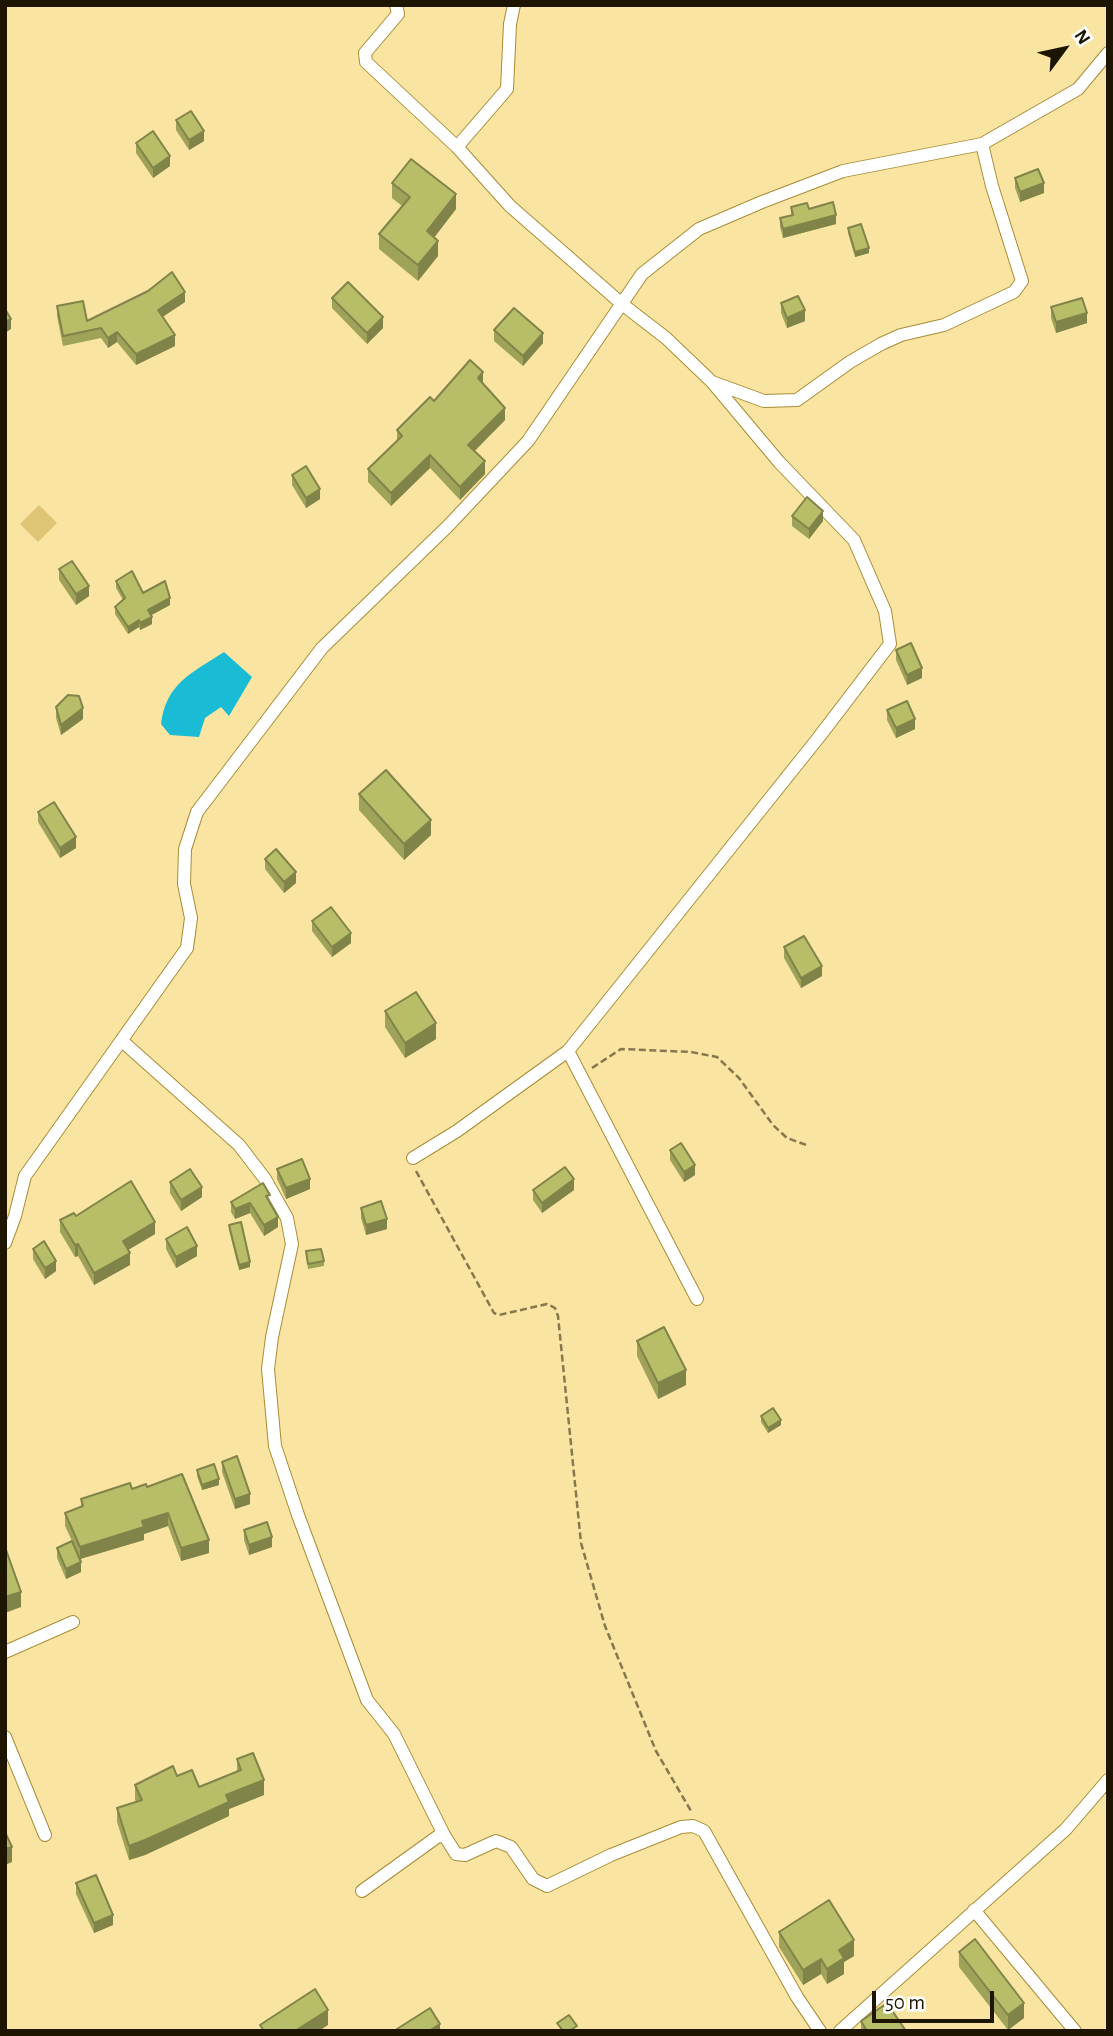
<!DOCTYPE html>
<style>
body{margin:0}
#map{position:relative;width:1113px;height:2036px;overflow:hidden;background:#fae4a1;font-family:"Alegreya Sans",sans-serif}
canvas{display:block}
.frame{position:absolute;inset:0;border:7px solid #1d1500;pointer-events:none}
.north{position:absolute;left:1029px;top:14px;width:70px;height:70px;-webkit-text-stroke:5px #fff;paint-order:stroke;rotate:57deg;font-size:19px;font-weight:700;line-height:28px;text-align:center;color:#1d1500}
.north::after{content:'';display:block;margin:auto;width:24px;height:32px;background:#1d1500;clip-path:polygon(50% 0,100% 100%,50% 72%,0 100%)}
.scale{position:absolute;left:872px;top:1991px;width:122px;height:32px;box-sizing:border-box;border:4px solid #1d1500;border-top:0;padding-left:9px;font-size:21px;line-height:24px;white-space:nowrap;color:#1d1500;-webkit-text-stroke:5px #fff;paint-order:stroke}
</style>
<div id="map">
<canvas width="1113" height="2036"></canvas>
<div class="frame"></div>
<div class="north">N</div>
<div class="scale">50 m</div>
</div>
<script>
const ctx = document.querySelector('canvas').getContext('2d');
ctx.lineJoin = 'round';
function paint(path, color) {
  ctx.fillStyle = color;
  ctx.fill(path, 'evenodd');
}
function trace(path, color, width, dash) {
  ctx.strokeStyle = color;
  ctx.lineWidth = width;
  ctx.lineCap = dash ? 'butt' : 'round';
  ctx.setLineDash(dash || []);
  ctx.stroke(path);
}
const green = new Path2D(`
 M39 505 57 523 38 542 20 524Z`);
const water = new Path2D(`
 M224 652 252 677 229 716 221 707 205 718 199 737 170 735 161 724C166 683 192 673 224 652Z`);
const path = new Path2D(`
 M592 1068 621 1049 691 1052 717 1057 739 1078 773 1125 787 1138 809 1146
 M416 1171 494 1313 499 1315 547 1304 555 1308 558 1316 581 1543 605 1626 656 1751 691 1811`);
const minor = new Path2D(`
 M396 5 398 14 365 53 366 62 457 147 510 206 622 304 666 338 712 382 779 462 854 540 885 611 890 644 819 737 568 1051 457 1131 413 1158
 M457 147 507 89 510 24 514 5
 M712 382 764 401 797 400 850 362 881 344 901 335 944 325 1014 292 1022 281 992 186 982 144
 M122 1041 239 1145 265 1179 287 1218 292 1244 272 1337 268 1369 275 1446 298 1515 367 1700 394 1734 444 1835
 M568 1051 697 1299
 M5 1243 15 1216 25 1176 187 948 191 918 184 884 185 849 197 812 322 648 448 526 528 441 642 274 699 229 762 202 843 171 982 144 1078 89 1108 53
 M5 1652 73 1622
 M5 1737 45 1835
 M362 1891 437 1837 444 1835 456 1854 465 1855 496 1841 511 1847 533 1879 547 1886 611 1855 681 1827 693 1826 704 1831 797 1997 820 2031
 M974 1910 1075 2031
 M840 2031 1066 1829 1108 1780`);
const wall = new Path2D(`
 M176 120 204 141 189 150 176 130Z
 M136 143 170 166 153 178 136 153Z
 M1015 178 1044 193 1020 202 1015 188Z
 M392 183 456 209 434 237 438 256 418 281 379 249V234L402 206 392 198Z
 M791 207 809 209 836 224 783 238 780 227V218L791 215Z
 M848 228 869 253 855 257 848 233Z
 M332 298 383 328 367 344 332 308Z
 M185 302 162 317 175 346 136 365 117 342 108 348 101 338 63 346 57 316V306L87 321Z
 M781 303 805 321 787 328 781 313Z
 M1051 307 1087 323 1056 333 1051 318Z
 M494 330 543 343 523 366 494 341Z
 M483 383 505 420 475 451 485 474 460 500 430 468 391 506 368 482V469L397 442V430L434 401Z
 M292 475 320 499 306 508 292 485Z
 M792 516 823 521 809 539 792 526Z
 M59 569 89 596 76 605 59 580Z
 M116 581 170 605 151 615 152 624 140 630 139 627 128 634 115 614V607L123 600 116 588Z
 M896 650 922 678 907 685 896 660Z
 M56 707 83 719 61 735 56 718Z
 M887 710 915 729 896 738 887 720Z
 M359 794 431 835 404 860 359 810Z
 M38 812 76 848 60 858 38 822Z
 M265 859 296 883 284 893 265 869Z
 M312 921 351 943 332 957 312 931Z
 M784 947 822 976 801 988 784 958Z
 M385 1011 436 1039 405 1058 385 1027Z
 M670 1150 695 1175 684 1182 670 1160Z
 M277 1169 310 1189 286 1199 277 1179Z
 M170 1182 202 1197 181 1211 170 1193Z
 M533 1190H574L542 1213 533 1200Z
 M231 1202H270L278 1227 264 1236 250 1213 235 1219 231 1212Z
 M361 1208 387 1229 366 1235 361 1218Z
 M76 1216 155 1234 128 1250 130 1265 94 1285 78 1256 75 1257 60 1232V1220Z
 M229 1225 250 1267 239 1270 229 1230Z
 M166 1239 197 1256 176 1268 166 1249Z
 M33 1249 56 1271 45 1279 33 1259Z
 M306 1251 324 1261V1266L308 1269Z
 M637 1341 686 1385 658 1399 637 1356Z
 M761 1416 781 1425 768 1433 761 1422Z
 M222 1462 250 1504 235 1509 222 1472Z
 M197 1470 219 1485 202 1490 197 1476Z
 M147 1487 209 1553 181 1561 168 1526 144 1534V1540L80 1559 81 1572 66 1579 57 1558V1548L72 1541 65 1526V1513L81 1506V1499L132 1489Z
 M244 1530 272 1547 249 1555 244 1540Z
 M237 1759 264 1795 229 1809V1816L145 1855 129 1860 117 1822V1808L136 1802 135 1799V1785L177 1776 199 1787 237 1771Z
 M76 1883 113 1925 94 1933 76 1894Z
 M779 1932 854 1956 844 1962V1974L827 1984 821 1974 803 1985 779 1947Z
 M959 1952 1024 2018 1008 2030 959 1967Z
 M861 2021 906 2031H861Z`);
const shadedWall = new Path2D(`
 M204 131V141L189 150V140Z
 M170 156V166L153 178V168Z
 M1044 183V193L1020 202V192Z
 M456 194V209L427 247V231Z
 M836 215V224L783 238V229Z
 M438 241V256L418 281V265Z
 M869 248V253L855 257V252Z
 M185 292V302L158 320V310Z
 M805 310V321L787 328V318Z
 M1087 313V323L1056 333V322Z
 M383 317V328L367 344V333Z
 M11 319V329L5 333V322Z
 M117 332V342L108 348V338Z
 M543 333V343L523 366V356Z
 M175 335V346L136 365V354Z
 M483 372V385L478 378Z
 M505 408V420L468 457V445Z
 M430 455V468L391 506V493Z
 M485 461V474L460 500V487Z
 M320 489V499L306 508V498Z
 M823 511V521L809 539V529Z
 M89 586V596L76 605V594Z
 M170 598V605L148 617V610Z
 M152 617V624L140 630V623Z
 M139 620V627L128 634V627Z
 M922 668V678L907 685V675Z
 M83 708V719L61 735V725Z
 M915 719V729L896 738V728Z
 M431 820V835L404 860V844Z
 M76 837V848L60 858V848Z
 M296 872V883L284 893V882Z
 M351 933V943L332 957V947Z
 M822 966V976L801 988V978Z
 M436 1023V1039L405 1058V1043Z
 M695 1165V1175L684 1182V1172Z
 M310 1179V1189L286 1199V1188Z
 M574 1179V1190L542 1213V1203Z
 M202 1187V1197L181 1211V1200Z
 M250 1203V1213L235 1219V1209Z
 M278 1217V1227L264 1236V1225Z
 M387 1219V1229L366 1235V1225Z
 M155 1222V1234L123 1253V1241Z
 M78 1244V1256L75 1257V1245Z
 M197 1246V1256L176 1268V1257Z
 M130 1253V1265L94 1285V1273Z
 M56 1261V1271L45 1279V1268Z
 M250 1262V1267L239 1270V1265Z
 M686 1370V1385L658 1399V1383Z
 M781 1420V1425L768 1433V1428Z
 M219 1479V1485L202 1490V1485Z
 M250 1494V1504L235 1509V1499Z
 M168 1513V1526L144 1534V1540L80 1559V1547L142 1521Z
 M272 1537V1547L249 1555V1545Z
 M209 1540V1553L181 1561V1548Z
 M81 1562V1572L66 1579V1569Z
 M21 1592V1607L5 1613V1597Z
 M264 1780V1795L229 1809V1816L145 1855 129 1860V1846L226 1795Z
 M12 1847V1862L5 1865V1849Z
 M113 1915V1925L94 1933V1923Z
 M854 1940V1956L844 1962V1974L827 1984V1969L839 1950Z
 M821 1959V1974L803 1985V1970Z
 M1024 2003V2018L1008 2030V2015Z
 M328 2010V2025L319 2031H295Z
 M440 2024V2031H429Z`);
const building = new Path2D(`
 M191 111 204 131 189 140 176 120Z
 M153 131 170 156 153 168 136 143Z
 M411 159 456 194 427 231 438 241 418 265 379 234 410 197 392 183Z
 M1038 169 1044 183 1020 192 1015 178Z
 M833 202 836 215 783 229 780 218 793 215 791 207 807 203 809 209Z
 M861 224 869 248 855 252 848 228Z
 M172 272 185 292 158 310 175 335 136 354 117 332 108 338 101 328 63 336 57 306 83 301 87 321 148 291Z
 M348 282 383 317 367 333 332 298Z
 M798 296 805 310 787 318 781 303Z
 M1082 298 1087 313 1056 322 1051 307Z
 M514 308 543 333 523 356 494 330Z
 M5 309 11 319 5 322Z
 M470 360 483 372 478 378 505 408 468 445 485 461 460 487 430 455 391 493 368 469 402 436 397 430 430 397 434 401Z
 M306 466 320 489 306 498 292 475Z
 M807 497 823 511 809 529 792 516Z
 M72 561 89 586 76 594 59 569Z
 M132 571 143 593 165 581 170 598 148 610 152 617 140 623 139 620 128 627 115 607 125 598 116 581Z
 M911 643 922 668 907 675 896 650Z
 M68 695 79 696 83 708 61 725 56 707Z
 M907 701 915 719 896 728 887 710Z
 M386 770 431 820 404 844 359 794Z
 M54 802 76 837 60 848 38 812Z
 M276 849 296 872 284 882 265 859Z
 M331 907 351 933 332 947 312 921Z
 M804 936 822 966 801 978 784 947Z
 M416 992 436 1023 405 1043 385 1011Z
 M681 1143 695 1165 684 1172 670 1150Z
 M302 1159 310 1179 286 1188 277 1169Z
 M565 1167 574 1179 542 1203 533 1190Z
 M190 1169 202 1187 181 1200 170 1182Z
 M131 1181 155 1222 123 1241 130 1253 94 1273 78 1244 75 1245 60 1220 74 1213 76 1216Z
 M263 1183 270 1195 266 1196 278 1217 264 1225 250 1203 235 1209 231 1202Z
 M381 1201 387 1219 366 1225 361 1208Z
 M241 1222 250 1262 239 1265 229 1225Z
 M187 1227 197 1246 176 1257 166 1239Z
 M44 1241 56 1261 45 1268 33 1249Z
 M321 1249 324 1261 308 1264 306 1251Z
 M664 1327 686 1370 658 1383 637 1341Z
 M773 1408 781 1420 768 1428 761 1416Z
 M237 1456 250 1494 235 1499 222 1462Z
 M214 1464 219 1479 202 1485 197 1470Z
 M182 1474 209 1540 181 1548 168 1513 142 1521 144 1527 80 1547 65 1513 83 1506 81 1499 130 1483 132 1489 146 1484 147 1487Z
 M267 1522 272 1537 249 1545 244 1530Z
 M72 1541 81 1562 66 1569 57 1548Z
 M5 1547 21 1592 5 1597Z
 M253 1753 264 1780 226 1795 229 1802 145 1840 129 1846 117 1808 142 1800 135 1785 173 1766 177 1776 192 1770 199 1787 241 1770 237 1759Z
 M5 1832 12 1847 5 1849Z
 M96 1875 113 1915 94 1923 76 1883Z
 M829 1900 854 1940 839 1950 844 1958 827 1969 821 1959 803 1970 779 1932Z
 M975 1939 1024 2003 1008 2015 959 1952Z
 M315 1989 328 2010 295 2031H264L260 2025Z
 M887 2003 906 2031H867L861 2021Z
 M430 2008 440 2024 429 2031H399L397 2029Z
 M569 2015 577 2026 569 2031H563L557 2023Z`);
paint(green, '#dec475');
paint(water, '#19bcd4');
trace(minor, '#a88d36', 14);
trace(path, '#86784d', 2.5, [7, 3.5]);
trace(minor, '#fff', 12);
paint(wall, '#9ea359');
paint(shadedWall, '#818449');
paint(building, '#b8bd68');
trace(building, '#818449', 2);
</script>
